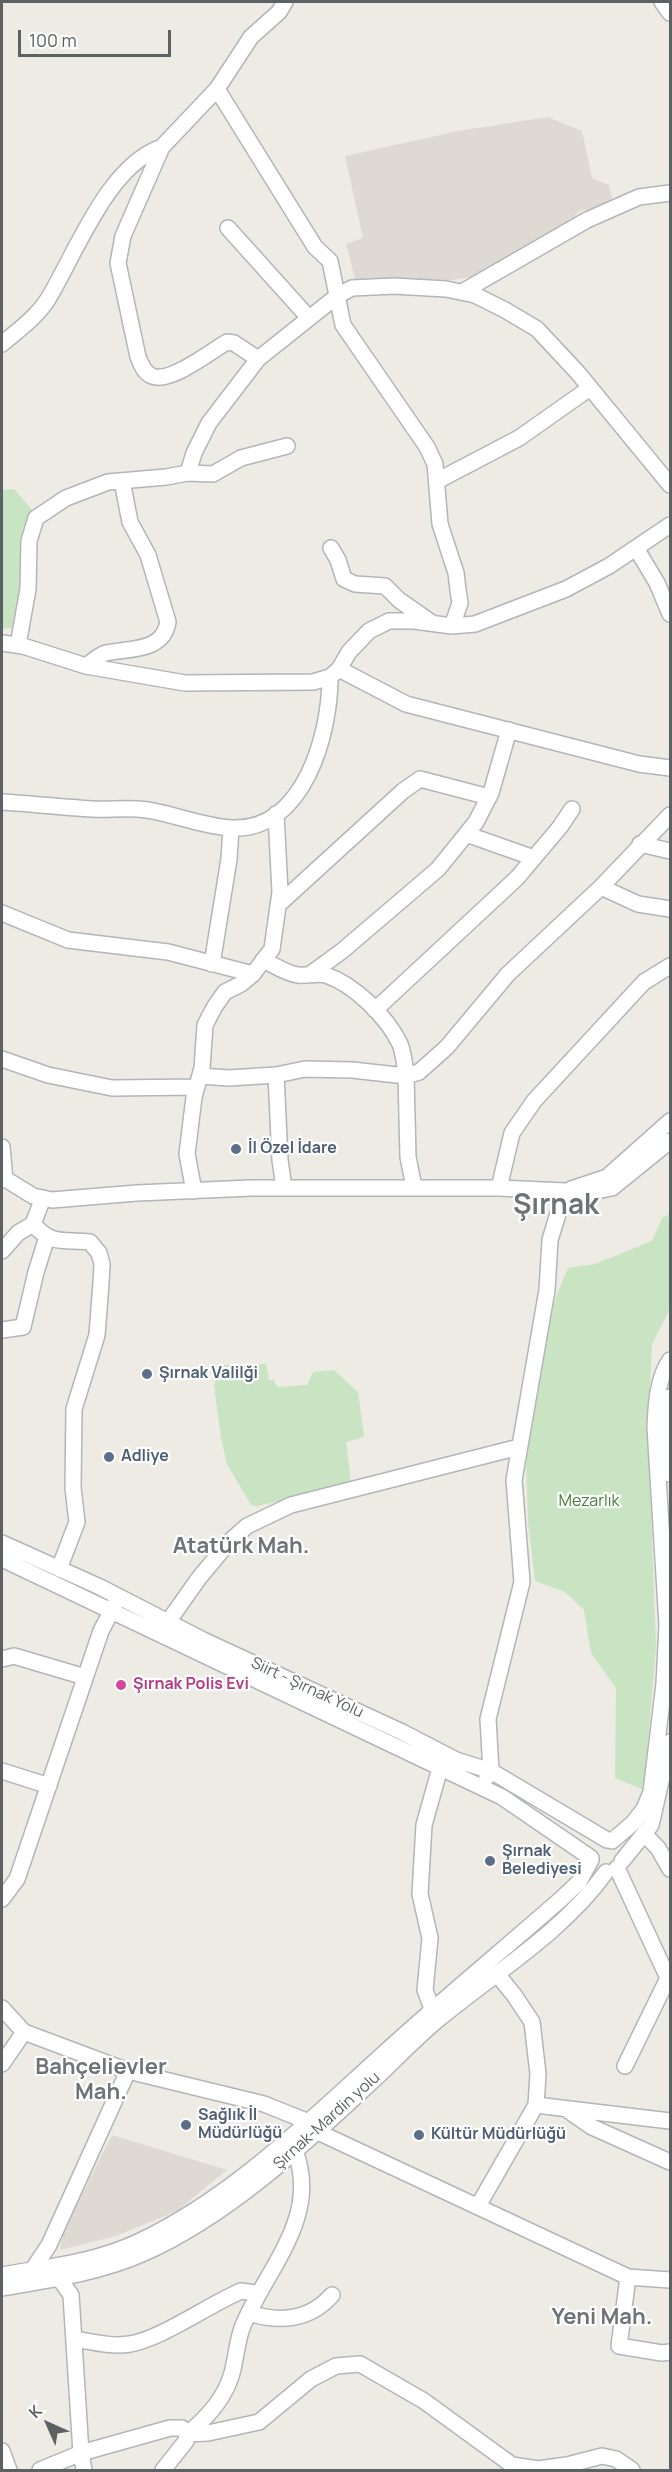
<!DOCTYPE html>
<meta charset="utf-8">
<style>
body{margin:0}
#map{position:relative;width:672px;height:2472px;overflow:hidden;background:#eeeae4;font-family:Manrope,sans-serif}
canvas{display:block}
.frame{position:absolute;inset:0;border:3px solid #5c6164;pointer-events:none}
.north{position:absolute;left:18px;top:2394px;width:60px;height:60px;-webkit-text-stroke:4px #fff;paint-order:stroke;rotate:315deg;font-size:16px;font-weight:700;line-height:24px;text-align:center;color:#5c6164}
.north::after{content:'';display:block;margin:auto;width:21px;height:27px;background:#5c6164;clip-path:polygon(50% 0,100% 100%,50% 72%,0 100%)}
.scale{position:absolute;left:18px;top:30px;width:153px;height:27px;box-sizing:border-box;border:3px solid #5c6164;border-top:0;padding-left:8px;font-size:18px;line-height:21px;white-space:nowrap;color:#5c6164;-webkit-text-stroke:4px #fff;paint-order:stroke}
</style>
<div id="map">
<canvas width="672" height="2472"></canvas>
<div class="frame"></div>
<div class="north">K</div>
<div class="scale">100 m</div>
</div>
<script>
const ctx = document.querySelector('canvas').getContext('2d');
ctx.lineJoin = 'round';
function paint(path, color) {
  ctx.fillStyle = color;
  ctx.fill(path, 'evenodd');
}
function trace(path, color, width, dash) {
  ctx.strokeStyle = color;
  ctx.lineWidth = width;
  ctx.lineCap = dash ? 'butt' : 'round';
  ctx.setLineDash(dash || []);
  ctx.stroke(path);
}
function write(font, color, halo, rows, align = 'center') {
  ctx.font = font + ' Manrope,sans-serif';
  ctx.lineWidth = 4.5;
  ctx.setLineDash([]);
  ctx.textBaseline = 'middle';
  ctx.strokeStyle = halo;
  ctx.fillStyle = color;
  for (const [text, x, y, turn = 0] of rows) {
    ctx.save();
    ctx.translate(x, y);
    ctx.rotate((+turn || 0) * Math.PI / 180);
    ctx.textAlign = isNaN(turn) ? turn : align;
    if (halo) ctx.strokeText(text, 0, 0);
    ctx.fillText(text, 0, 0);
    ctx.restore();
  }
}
const education = new Path2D(`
 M548 117 582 131 592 178 609 185 614 206 579 211 567 225 486 275 443 281 356 282 346 244 363 238 345 156 458 131Z
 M112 2135 227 2170 177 2211 116 2236 60 2250 64 2230Z`);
const green = new Path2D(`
 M14 489 32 510 26 525 20 596 12 628 2 629V490Z
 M670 1214V1309L652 1344 648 1427 656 1647 644 1790 615 1778 616 1688 591 1653 584 1610 565 1592 535 1581 528 1521 526 1461 553 1304 568 1268 595 1264 652 1241 662 1218Z
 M266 1364 269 1380H274L277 1387 307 1385 313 1372 334 1370 358 1392 364 1437 346 1442 351 1482 323 1491 257 1506 251 1505 227 1464 221 1437 214 1386 220 1365Z`);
const minor = new Path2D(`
 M662 2 670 13
 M217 89 315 247 330 261 343 325 427 447 435 464 440 524 456 573 458 590 460 603 452 626
 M228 228 309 318
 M462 292 587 220 639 197 670 193
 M2 344C17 331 37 317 48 299 76 253 108 165 162 147
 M258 359 234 343 227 342C211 351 170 384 152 376 144 373 141 364 138 357L118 263 123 236 162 147 217 89 251 37 279 12 285 2
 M188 473 194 453 209 423 258 359 337 296 352 288 394 286 446 289 475 295 505 310 537 329 578 373 670 485
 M437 481 519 438 590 388
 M331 548 338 560 344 579 355 584 385 586 399 600 432 623
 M636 548 657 583 670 614
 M2 643 23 646 86 666 185 683 313 682 330 677 339 669 349 652 369 631 389 621H414L452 626 475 624 566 589 609 566 670 525
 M18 645 28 589 29 541 36 518 66 498 108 482 166 477 188 473 213 474 241 458 287 446
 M86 666C92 662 99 655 106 653 130 648 163 652 168 622L148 555 130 522 122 481
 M339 669 406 704 639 764 670 768
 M2 802C32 804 62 807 92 809 110 810 129 807 147 810 174 814 205 827 232 828 304 831 330 734 330 677
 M466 834 534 858
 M640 844 670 851
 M601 887 638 904 670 909
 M278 905 403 791 420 779 489 797
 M2 913 68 940 168 952 253 974
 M263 960C274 965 287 974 298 975 307 976 317 973 326 975 355 985 387 1017 400 1044 404 1054 405 1066 406 1076L419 1072 447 1047 508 974 601 887 670 815
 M212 964 229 859 231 828
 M309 975 342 951 438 869 476 822 491 793 509 730
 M375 1010 517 878 560 827 572 809
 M2 1059 48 1075 112 1088 197 1087
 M276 1075 280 1160 284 1188
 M200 1076 229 1078 276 1075 305 1069 352 1070 406 1076 408 1157 414 1187
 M2 1147 5 1180
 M2 1177 33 1196 52 1200 137 1193 251 1188H499L565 1191 581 1194 612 1188 670 1141
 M499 1188 512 1133 534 1101 644 982 670 966
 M571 1189 607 1177 670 1121
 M194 1191 187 1154 194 1097 202 1068 205 1025 215 1006 225 992 241 984 253 974 272 949 280 892 276 814
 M43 1198 33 1224C52 1246 64 1239 90 1242L99 1253 102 1264 101 1283 97 1335 74 1409 73 1488 77 1522 59 1569
 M2 1251 18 1233 33 1224
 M2 1330 23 1327 36 1272 47 1237
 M670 1397 667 1427 670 1474
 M2 1543 100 1587 203 1640 402 1732 456 1760 491 1771 607 1840
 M2 1559 502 1797 591 1858
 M163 1629 199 1578 229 1542 247 1526 291 1505 519 1447
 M2 1659 14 1656 85 1677
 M2 1771 49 1786
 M487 1777 491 1771 488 1719 522 1582 514 1480 547 1290 550 1240 565 1191
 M644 1834 658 1848 670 1869
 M612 1841 633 1823 644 1809 651 1792 664 1684 667 1625 655 1427C656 1405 657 1379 670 1360
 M622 1861 651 1825 670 1742
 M617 1868 668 1978 625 2066
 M2 1899 17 1879 101 1631 115 1604
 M2 2008 24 2032 128 2071 264 2104 309 2122 318 2132 628 2277 670 2280
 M432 2009 425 1990 430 1938 420 1894 424 1825 440 1768
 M2 2064 24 2032
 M536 2105 670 2121
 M569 2111 592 2127 670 2162
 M478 2206 536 2105 538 2074 532 2022 514 1995 497 1974
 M33 2269 49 2245 128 2071
 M2 2275C47 2267 96 2262 138 2242 234 2197 314 2116 392 2046 447 1996 504 1949 560 1900L579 1882 591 1860
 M628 2277 619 2346 662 2353 670 2352
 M59 2278 71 2295 81 2453 84 2470
 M2 2288C48 2280 99 2273 142 2254 231 2215 310 2139 380 2074 400 2055 419 2035 440 2018 496 1972 563 1932 606 1872
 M249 2313C280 2323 310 2320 332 2295
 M74 2339C92 2342 112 2347 130 2344 163 2338 208 2305 241 2291L255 2293 258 2295
 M187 2434 208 2433 259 2422 311 2379 336 2366 360 2364 424 2401 512 2465 538 2469 567 2465 602 2456 616 2459 632 2470
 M187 2434C207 2418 225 2399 232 2373 236 2358 237 2342 242 2328 265 2270 321 2218 295 2151
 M2 2451 9 2470
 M40 2470 81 2453 170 2428H182L187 2434 186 2441 163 2470`);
const markers = [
 [236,1149,6,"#5c6f8a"],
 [147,1374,6,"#5c6f8a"],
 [109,1457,6,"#5c6f8a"],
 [121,1685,6,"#d1479c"],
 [490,1861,6,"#5c6f8a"],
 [186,2125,6,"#5c6f8a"],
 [419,2135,6,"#5c6f8a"]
];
const serviceNames = [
 ["İl Özel İdare",248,1149],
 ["Şırnak Valilği",159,1374],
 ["Adliye",121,1457],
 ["Şırnak",502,1852],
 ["Belediyesi",502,1870],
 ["Sağlık İl",198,2116],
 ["Müdürlüğü",198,2134],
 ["Kültür Müdürlüğü",431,2135]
];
const parkNames = [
 ["Mezarlık",589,1502]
];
const hotelNames = [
 ["Şırnak Polis Evi",133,1685]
];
const streetNames = [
 ["Siirt - Şırnak Yolu",307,1688,25],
 ["Şırnak-Mardin yolu",327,2121,-42]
];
const districtNames = [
 ["Atatürk Mah.",241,1547],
 ["Bahçelievler",101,2068],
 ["Mah.",101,2093],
 ["Yeni Mah.",602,2318]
];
const townNames = [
 ["Şırnak",556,1206]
];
paint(education, '#dedad3');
paint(green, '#c9e4c2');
trace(minor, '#b2b6b9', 18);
trace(minor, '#fff', 15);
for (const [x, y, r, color] of markers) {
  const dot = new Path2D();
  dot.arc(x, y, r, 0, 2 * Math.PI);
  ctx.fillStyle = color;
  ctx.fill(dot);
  trace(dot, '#fff', 2);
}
write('bold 16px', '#4e5e75', '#fff', serviceNames, 'left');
write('16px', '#427f38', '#fff', parkNames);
write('bold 16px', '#b23c85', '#fff', hotelNames, 'left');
write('16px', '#5c6164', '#fff', streetNames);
write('bold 22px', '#6d7376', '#fff', districtNames);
write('bold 28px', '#6d7376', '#fff', townNames);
</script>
